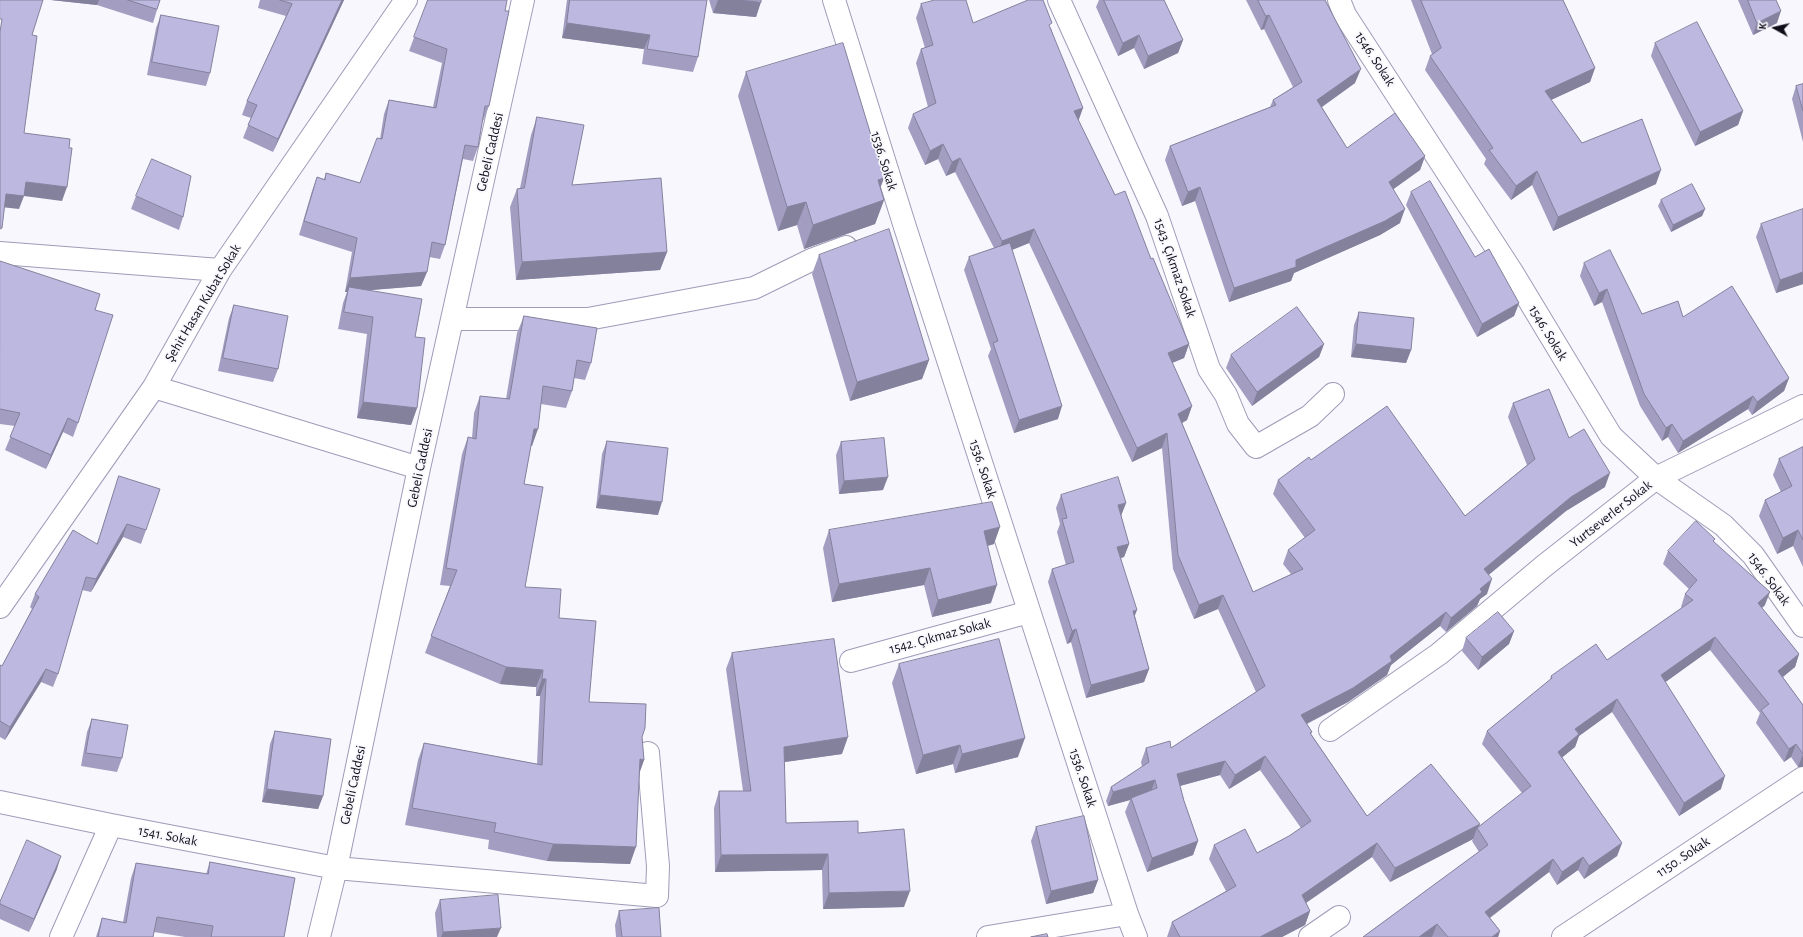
<!DOCTYPE html>
<meta charset="utf-8">
<style>
body{margin:0}
#map{position:relative;width:1803px;height:937px;overflow:hidden;background:#f8f7fd;font-family:"Alegreya Sans",sans-serif}
canvas{display:block}
.north{position:absolute;left:1755px;top:8px;width:40px;height:40px;-webkit-text-stroke:3px #f8f7fd;paint-order:stroke;rotate:278deg;font-size:11px;font-weight:700;line-height:16px;text-align:center;color:#0f0e18}
.north::after{content:'';display:block;margin:auto;width:14px;height:18px;background:#0f0e18;clip-path:polygon(50% 0,100% 100%,50% 72%,0 100%)}
</style>
<div id="map">
<canvas width="1803" height="937"></canvas>
<div class="north">K</div>
</div>
<script>
const ctx = document.querySelector('canvas').getContext('2d');
ctx.lineJoin = 'round';
function trace(path, color, width, dash) {
  ctx.strokeStyle = color;
  ctx.lineWidth = width;
  ctx.lineCap = dash ? 'butt' : 'round';
  ctx.setLineDash(dash || []);
  ctx.stroke(path);
}
function paint(path, color) {
  ctx.fillStyle = color;
  ctx.fill(path, 'evenodd');
}
function write(font, color, halo, rows, align = 'center') {
  ctx.font = font + ' "Alegreya Sans",sans-serif';
  ctx.lineWidth = 3.5;
  ctx.setLineDash([]);
  ctx.textBaseline = 'middle';
  ctx.strokeStyle = halo;
  ctx.fillStyle = color;
  for (const [text, x, y, turn = 0] of rows) {
    ctx.save();
    ctx.translate(x, y);
    ctx.rotate((+turn || 0) * Math.PI / 180);
    ctx.textAlign = isNaN(turn) ? turn : align;
    if (halo) ctx.strokeText(text, 0, 0);
    ctx.fillText(text, 0, 0);
    ctx.restore();
  }
}
const minor = new Path2D(`
 M834 0 905 227 1127 914 1136 937
 M1059 0 1157 216 1209 369 1226 395 1238 424 1256 447 1310 416 1333 394
 M1339 0 1345 15 1512 272 1611 436 1656 478 1723 525 1753 555 1803 626
 M0 253 220 270
 M453 319H588L754 288 811 260 846 247
 M154 387 419 468
 M0 607 154 387 220 270 406 0
 M851 661 1029 612
 M1330 730 1439 654 1544 566 1656 478 1803 406
 M0 802 111 825 336 868 657 896 658 866 648 753
 M61 937 111 825
 M319 937 336 868 419 468 523 0
 M988 937 1127 914
 M1310 937 1339 917
 M1563 937 1803 778`);
const wall = new Path2D(`
 M51 0H160L153 23 97 5Z
 M260 0H344L273 152 243 138 251 118 242 115 247 101 286 16 258 8Z
 M428 0 489 106 483 121 482 120 478 147 473 161 463 159 445 245 440 259 429 257 427 272 421 286 369 290 415 337 417 408 411 425 357 418 367 334 338 329 343 303 347 292H345L352 252 299 235 312 191 317 177 324 179 326 173 360 183 380 139 384 114 389 100 433 107 442 63 409 51Z
 M567 0H707L698 57 693 72 642 64 644 49 562 38Z
 M709 0H761L756 17 713 13Z
 M1099 0H1164L1183 40 1178 53 1144 69 1134 48 1118 56 1096 7Z
 M1246 0H1325L1355 83 1322 107 1347 148 1425 156 1420 170 1393 189 1400 223 1380 235 1294 273 1291 281 1229 302 1195 201 1182 206 1165 160 1170 146 1270 107 1273 100 1293 87 1264 29 1261 30Z
 M1411 0H1563L1595 68 1590 82 1551 100 1582 143 1656 184 1553 231 1532 185 1511 200 1484 164 1486 159 1425 70 1430 56 1432 54Z
 M1738 0H1776L1777 23 1753 35Z
 M921 4 973 23 1051 28 1078 120 1115 195 1151 259 1189 344 1184 358 1172 363 1192 406 1187 420 1182 423 1253 592 1291 574 1283 564 1288 550 1305 538 1273 494 1278 480 1311 460 1465 516 1527 465 1508 417 1513 403 1569 438 1605 487 1566 511 1488 575 1487 594 1480 599 1477 606 1446 632 1440 626 1391 665 1387 675 1348 702 1307 724 1312 732 1311 734 1367 816 1479 827 1522 793 1482 744 1487 731 1550 680 1551 676 1607 660 1682 608 1681 607 1685 594 1689 589 1663 564 1668 551 1714 542 1765 605 1762 608 1799 654 1795 667 1783 677 1803 705V767H1798L1791 757 1784 762 1756 723 1760 713 1710 650 1665 682 1721 789 1679 816 1612 712 1579 736 1575 747 1562 757 1622 843 1617 856 1584 879 1578 870 1557 885 1549 872 1490 918 1500 931 1498 937H1363L1479 852 1472 841 1473 839 1390 882 1372 857 1306 903 1310 911 1305 925 1282 937H1167L1172 922 1226 891 1209 859 1214 845 1257 853 1289 836 1301 828 1260 770 1229 789 1220 775 1180 786 1184 801 1198 841 1193 855 1147 872 1125 812 1130 800 1108 806 1106 801 1111 787 1142 767 1141 762 1146 748H1171L1256 692 1218 609 1194 619 1173 569 1162 448 1132 462 1029 243 1012 250 1058 419 1014 433 988 356 991 349 964 270 969 257 994 248 955 172 946 176 938 159 925 165 908 128 913 114 928 107 916 63 921 49 925 48 916 18Z
 M161 15 210 73 206 86 147 75 156 28Z
 M1655 43 1743 111 1738 125 1695 146 1651 56Z
 M746 72 884 178 880 188 884 200 875 224 804 249 797 225 778 231 738 96Z
 M1803 84V142L1792 99 1796 86Z
 M537 117 572 185 667 252 660 270 516 280 510 207 517 189 520 188 531 135Z
 M1411 192 1519 303 1514 316 1477 337 1406 205Z
 M136 196 183 217 179 230 131 209Z
 M1661 200 1705 209 1702 216 1671 232 1658 206Z
 M1761 224 1803 284 1776 293 1756 237Z
 M819 255 929 360 922 379 850 401 812 274Z
 M0 261 95 310 78 423 73 437 63 432 46 469 5 450 15 426 0 424Z
 M1584 263 1642 314 1683 317 1789 378 1784 391 1752 415 1748 409 1678 453 1668 437 1662 441 1640 406 1602 302 1594 306 1580 276Z
 M234 305 278 369 273 382 218 371 229 318Z
 M1359 312 1411 350 1406 363 1351 357 1354 325Z
 M524 316 591 363 585 380 574 378 572 391 566 408 541 404 532 446H531L524 484 525 587 559 618 589 702 642 737 644 760 640 771 630 864 547 861 488 849 489 840 405 825 418 760 424 743 537 764 540 696H536V687L500 684 425 653 450 586 440 585 462 454 468 437 472 438 474 413 480 396 506 399 517 333Z
 M1324 344 1319 357 1252 406 1226 368 1231 355Z
 M607 441 658 515 596 508 602 454Z
 M841 442 883 490 839 494 836 455Z
 M1803 447V567L1793 546 1777 554 1759 516 1765 500 1781 492 1773 475 1779 459Z
 M119 476 146 530 141 544 123 537 91 592 82 590 58 674 53 687 41 682 5 740 0 737V665L2 666 32 609 30 607 35 594 97 544Z
 M1061 495 1126 503 1121 515 1129 544 1124 557 1121 558 1135 616 1149 669 1144 682 1086 698 1071 642 1067 644 1048 582 1052 569 1066 565 1057 532 1060 524 1056 508Z
 M829 530 994 544 988 546 991 603 932 617 924 585 832 602 823 548Z
 M1514 631 1509 644 1478 670 1462 651 1466 638Z
 M732 653 842 754 784 762 786 823 858 833 904 907 823 909 822 870 715 872 714 808 719 791H743L726 669Z
 M899 664 1018 757 955 773 953 764 916 774 892 683Z
 M92 719 122 758 117 772 81 766 87 732Z
 M275 731 323 796 318 809 262 802 270 744Z
 M1036 827 1098 880 1093 893 1046 904 1031 841Z
 M210 862 284 937H185L154 932 153 937H96L102 918 123 922 131 878 136 863 206 874Z
 M57 869 29 932 0 919V902Z
 M440 900 497 937H437L435 913Z
 M619 911 661 937H616L615 925Z`);
const shadedWall = new Path2D(`
 M51 0H99L97 5Z
 M342 0H344L273 152 278 139Z
 M718 0H738L761 2 756 17 713 13Z
 M1781 11 1777 23 1753 35 1757 23Z
 M1269 15 1264 29 1261 30 1266 16Z
 M567 23 650 35 644 49 562 38Z
 M1139 35 1134 48 1118 56 1123 43Z
 M1183 40 1178 53 1144 69 1148 56Z
 M1595 68 1590 82 1540 105 1545 91Z
 M1361 69 1355 83 1312 114 1317 100Z
 M1083 108 1078 122 1074 111Z
 M1743 111 1738 125 1695 146 1700 132Z
 M943 144 938 159 925 165 930 151Z
 M1425 156 1420 170 1384 196 1389 182Z
 M960 158 955 172 946 176 952 162Z
 M1661 170 1656 184 1553 231 1558 217Z
 M1537 171 1532 185 1511 200 1516 186Z
 M884 178 875 202 878 180Z
 M26 182 67 187 62 201 24 196 19 209 1 207 6 194Z
 M1200 187 1195 201 1182 206 1188 192Z
 M884 200 875 224 804 249 813 225Z
 M806 202 797 225 778 231 787 207Z
 M1405 209 1400 223 1380 235 1294 273 1291 281 1229 302 1234 288 1296 260Z
 M1705 209 1702 216 1671 232 1673 225Z
 M1034 229 1029 243 997 256 1002 241Z
 M667 252 660 270 516 280 522 262Z
 M427 272 421 286 348 292 349 287 347 292H345L350 278Z
 M1803 272V284L1776 293 1780 280Z
 M1607 289 1602 302 1594 306 1599 293Z
 M1519 303 1514 316 1477 337 1482 324Z
 M1189 344 1184 358 1162 367 1168 353Z
 M1324 344 1319 357 1252 406 1257 392Z
 M1356 344 1411 350 1406 363 1351 357Z
 M929 360 922 379 850 401 857 382Z
 M1789 378 1784 391 1752 415 1757 402Z
 M1753 396 1748 409 1678 453 1683 441Z
 M363 402 417 408 411 425 357 418Z
 M1062 406 1058 419 1014 433 1019 420Z
 M1192 406 1187 420 1173 428 1178 414Z
 M68 418 63 432 46 469 51 455Z
 M1672 424 1668 437 1662 441 1666 428Z
 M534 429H538L532 446H528Z
 M1167 433 1162 448 1132 462 1137 448Z
 M1610 473 1605 487 1566 511 1479 583 1484 569 1571 497Z
 M888 477 883 490 839 494 844 481Z
 M600 495 662 502 658 515 596 508Z
 M1126 503 1121 516 1118 505Z
 M127 524 123 537 91 592 96 579Z
 M1000 527 994 544 978 548 984 531Z
 M1798 530 1793 546 1777 554 1783 538Z
 M1129 544 1124 557 1113 560 1117 547Z
 M930 568 924 585 832 602 839 584Z
 M1492 579 1487 594 1480 599 1477 606 1446 632 1451 618 1480 589Z
 M997 585 991 603 932 617 938 600Z
 M1770 592 1765 605 1753 616 1758 603Z
 M1223 595 1218 609 1194 619 1199 605Z
 M1137 610 1132 623 1133 611Z
 M1446 612 1440 626 1391 665 1387 675 1348 702 1296 729 1301 715 1390 656Z
 M1076 629 1071 642 1067 644 1072 631Z
 M1514 631 1509 644 1478 670 1482 657Z
 M1715 637 1710 650 1656 689 1661 675Z
 M1799 654 1795 667 1774 684 1778 671Z
 M506 667 543 670 536 687 500 684Z
 M46 669 41 682 5 740 10 727Z
 M1149 669 1144 682 1086 698 1091 685Z
 M542 679H546L540 696H536Z
 M1617 699 1612 712 1579 736 1575 747 1553 765 1558 752 1575 729Z
 M848 737 842 754 778 763 784 747Z
 M1025 738 1018 757 955 773 962 754Z
 M1796 744 1791 757 1784 762 1789 749Z
 M960 745 953 764 916 774 923 755Z
 M1803 754V767H1798Z
 M1265 756 1260 770 1229 789 1235 775Z
 M640 759 644 760 638 777Z
 M1225 761 1220 775 1172 788 1177 774Z
 M1725 776 1721 789 1679 816 1684 803Z
 M1155 780 1150 795 1131 798 1130 800 1108 806 1113 792Z
 M267 789 323 796 318 809 262 802Z
 M1480 824 1478 830 1477 828 1473 839 1390 882 1395 868Z
 M1198 841 1193 855 1147 872 1152 858Z
 M1377 843 1372 857 1297 909 1302 895Z
 M1622 843 1617 856 1584 879 1589 866Z
 M553 844 636 847 630 864 547 861Z
 M828 854 822 870 715 872 721 855Z
 M61 856 57 869 29 932 34 919Z
 M1583 857 1578 870 1557 885 1562 872Z
 M1553 859 1549 872 1480 925 1485 912Z
 M1098 880 1093 893 1046 904 1051 891Z
 M910 891 904 907 823 909 829 893Z
 M1310 911 1305 925 1282 937H1260Z
 M1437 924 1432 937H1419Z
 M501 928 497 937H441L443 932Z
 M1500 931 1498 937H1492Z`);
const building = new Path2D(`
 M0 0H43L32 35 37 36 24 133 70 139 69 148H72L67 187 26 182 24 196 6 194 2 228 0 229V32L2 19H0Z
 M128 0H160L157 9Z
 M280 0H342L278 139 248 125 257 105 247 101 292 4Z
 M428 0H507L505 11H509L489 106H485L478 147 465 145 445 245 432 242 427 272 350 278 357 238 304 221 317 177 325 180 326 173 360 183 377 138 382 139 389 100 436 108 447 49 414 37Z
 M570 0H707L698 57 647 49 650 35 567 23Z
 M738 0H761V2Z
 M935 0H966L973 23 1028 0H1043L1052 23 1049 25 1083 108 1074 111 1115 195 1125 191 1151 259 1153 258 1189 344 1168 353 1192 406 1178 414 1253 592 1303 569 1288 550 1315 530 1278 480 1309 457 1311 460 1387 406 1465 516 1535 459 1513 403 1549 389 1569 438 1584 429 1610 473 1571 497 1484 569 1492 579 1480 589 1482 592 1451 618 1446 612 1390 656 1392 661 1353 688 1301 715 1312 732 1310 733 1367 816 1431 764 1480 824 1395 868 1377 843 1302 895 1310 911 1260 937H1180L1172 922 1236 886 1214 845 1245 829 1257 853 1289 836 1311 821 1265 756 1235 775 1225 761 1177 774 1184 801 1198 841 1152 858 1131 798 1157 788 1155 780 1113 792 1111 787 1149 762 1146 748 1170 741 1171 748 1265 686 1223 595 1199 605 1178 555 1167 433 1137 448 1034 229 1002 241 960 158 952 162 943 144 930 151 913 114 936 103 921 49 933 45 921 4Z
 M1104 0H1164L1183 40 1148 56 1139 35 1123 43Z
 M1258 0H1325L1361 69 1317 100 1347 148 1395 113 1425 156 1389 182 1405 209 1385 221 1296 260V267L1234 288 1200 187 1188 192 1170 146 1276 105 1273 100 1302 82 1269 15 1266 16Z
 M1421 0H1563L1595 68 1545 91 1582 143 1642 119 1661 170 1558 217 1537 171 1516 186 1489 150 1493 148 1430 56 1441 48Z
 M1748 0H1776L1781 11 1757 23Z
 M161 15 219 26 210 73 152 62Z
 M1697 22 1743 111 1700 132 1655 43Z
 M843 43 884 178 878 180 884 200 813 225 806 202 787 207 746 72Z
 M1803 84V111L1796 86Z
 M537 117 584 125 572 185 661 178 667 252 522 262 517 189 524 188Z
 M152 159 191 176 183 217 136 196Z
 M1430 181 1475 257 1489 249 1519 303 1482 324 1411 192Z
 M1692 184 1705 209 1673 225 1661 200Z
 M1803 209V272L1780 280 1761 224Z
 M889 229 929 360 857 382 819 255Z
 M1010 243 1062 406 1019 420 993 343 998 341 969 257Z
 M1610 250 1642 314 1678 301 1683 317 1732 286 1789 378 1757 402 1753 396 1683 441 1672 424 1666 428 1644 394 1607 289 1599 293 1584 263Z
 M0 261 100 294 95 310 113 315 78 423 68 418 51 455 10 437 20 413 0 409Z
 M349 287 422 299 415 337 425 338 417 408 363 402 373 317 344 312Z
 M234 305 288 316 278 369 223 358Z
 M1297 307 1324 344 1257 392 1231 355Z
 M1359 312 1414 318 1411 350 1356 344Z
 M524 316 597 328 591 363 577 360 572 391 543 386 538 429H534L524 484 543 487 525 587 561 589 559 618 596 621 589 702 646 704 645 728 642 737 644 760 640 759 636 847 553 844 494 832 496 823 412 808 424 743 542 765 546 679H542L543 670 506 667 431 636 457 570 446 568 468 437 476 439 480 396 509 399Z
 M884 438 888 477 844 481 841 442Z
 M607 441 668 448 662 502 600 495Z
 M1803 447V540L1798 530 1783 538 1765 500 1792 486 1779 459Z
 M119 476 160 489 146 530 127 524 96 579 86 577 58 674 46 669 10 727 0 721V665L2 666 39 597 35 594 73 530 97 544Z
 M1118 477 1126 503 1118 505 1129 544 1117 547 1137 610 1133 611 1149 669 1091 685 1076 629 1072 631 1052 569 1074 562 1062 519 1067 518 1061 495Z
 M992 502 1000 527 984 531 997 585 938 600 930 568 839 584 829 530Z
 M1696 521 1715 539 1713 541 1770 592 1758 603 1799 654 1778 671 1803 705V754L1796 744 1789 749 1761 710 1769 704 1715 637 1661 675 1725 776 1684 803 1617 699 1575 729 1579 734 1558 752 1622 843 1589 866 1583 857 1562 872 1553 859 1485 912 1500 931 1492 937H1448L1437 924 1419 937H1363L1488 845 1477 828 1531 786 1487 731 1552 678 1551 676 1596 644 1607 660 1693 600 1685 594 1697 580 1668 551Z
 M1498 612 1514 631 1482 657 1466 638Z
 M834 639 848 737 784 747 786 823 858 821V833L904 829 910 891 829 893 828 854 721 855 719 791H751L732 653Z
 M999 639 1025 738 962 754 960 745 923 755 899 664Z
 M92 719 128 725 122 758 86 753Z
 M275 731 331 739 323 796 267 789Z
 M1084 816 1098 880 1051 891 1036 827Z
 M27 840 61 856 34 919 0 904V902Z
 M210 862 295 878 284 937H211L213 926 157 917 153 937H98L102 918 126 923 136 863 208 874Z
 M498 895 501 928 443 932 440 900Z
 M659 908 661 937H622L619 911Z
 M1047 934 1048 937H1031Z`);
const streetNames = [
 ["1546. Sokak",1375,59,57],
 ["Gebeli Caddesi",490,152,-77],
 ["1536. Sokak",884,161,73],
 ["1543. Çıkmaz Sokak",1175,268,71],
 ["Şehit Hasan Kubat Sokak",203,303,-59],
 ["1546. Sokak",1548,333,59],
 ["Gebeli Caddesi",420,468,-78],
 ["1536. Sokak",983,469,72],
 ["Yurtseverler Sokak",1611,514,-38],
 ["1546. Sokak",1769,579,54],
 ["1542. Çıkmaz Sokak",940,636,-15],
 ["1536. Sokak",1083,778,72],
 ["Gebeli Caddesi",353,785,-78],
 ["1541. Sokak",168,836,11],
 ["1150. Sokak",1683,857,-34]
];
trace(minor, '#9f9bb8', 24);
trace(minor, '#fff', 22);
paint(wall, '#a39ec1');
paint(shadedWall, '#84819d');
paint(building, '#bdb8e0');
trace(building, '#84819d', 1);
write('14px', '#0f0e18', '#f8f7fd', streetNames);
</script>
